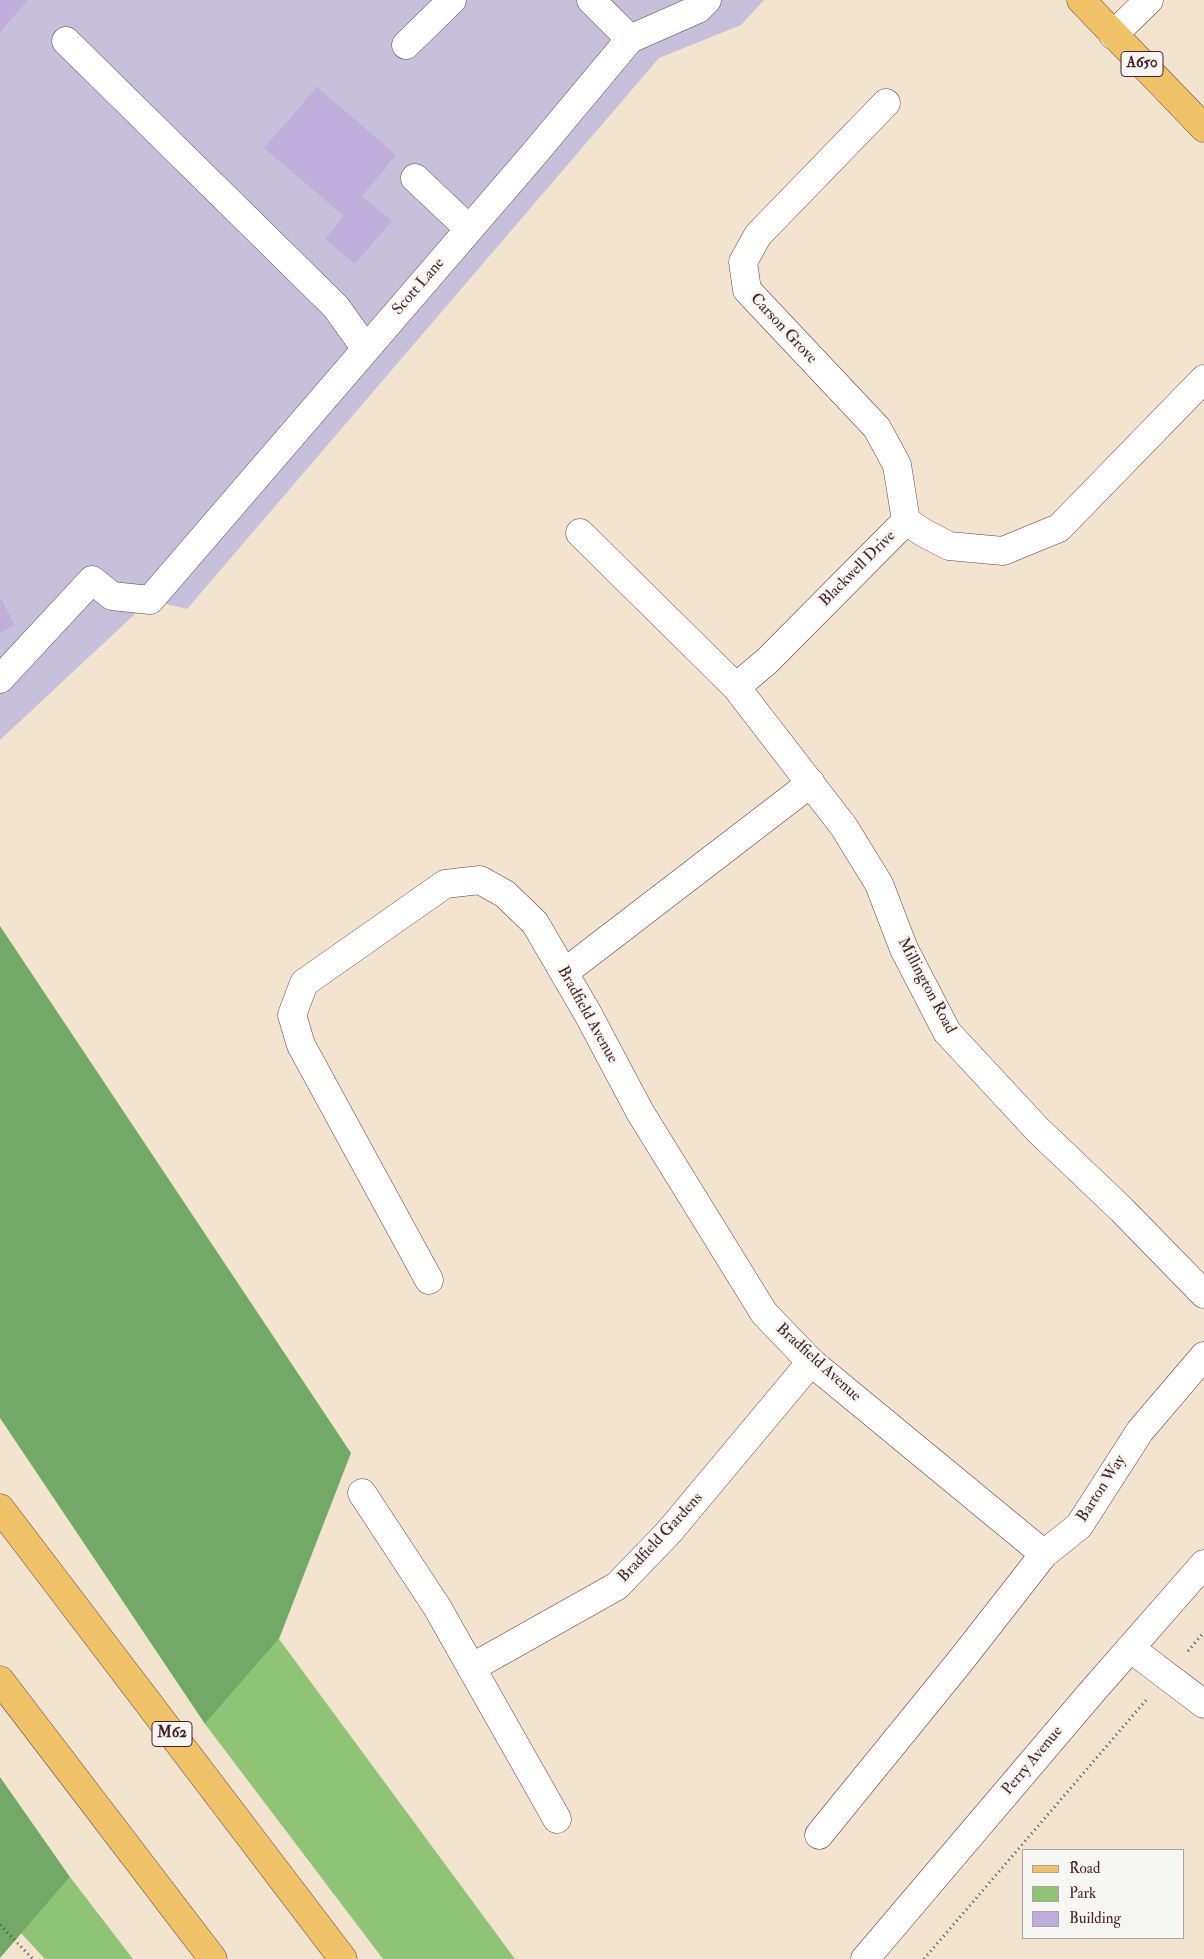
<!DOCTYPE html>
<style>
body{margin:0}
#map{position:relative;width:1204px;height:1959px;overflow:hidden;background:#f3e4cf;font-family:"IM FELL Double Pica",serif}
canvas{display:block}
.legend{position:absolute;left:1022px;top:1849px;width:162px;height:90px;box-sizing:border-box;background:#f6f6f2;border:1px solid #b1a0a2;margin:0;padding:6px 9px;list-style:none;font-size:15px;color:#4a1f2b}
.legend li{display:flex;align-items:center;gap:10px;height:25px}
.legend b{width:25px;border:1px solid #b1a0a2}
</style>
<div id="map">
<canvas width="1204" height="1959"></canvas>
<ul class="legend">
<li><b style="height:6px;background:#f0c369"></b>Road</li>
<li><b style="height:14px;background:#8fc375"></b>Park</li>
<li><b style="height:14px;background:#bfaddc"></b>Building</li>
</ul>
</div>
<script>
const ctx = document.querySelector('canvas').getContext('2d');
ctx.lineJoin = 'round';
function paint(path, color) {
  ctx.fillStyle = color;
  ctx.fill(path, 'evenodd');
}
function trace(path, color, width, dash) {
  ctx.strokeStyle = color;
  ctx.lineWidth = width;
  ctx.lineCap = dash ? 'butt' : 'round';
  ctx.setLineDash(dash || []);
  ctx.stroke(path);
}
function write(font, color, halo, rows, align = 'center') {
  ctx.font = font + ' "IM FELL Double Pica",serif';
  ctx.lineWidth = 5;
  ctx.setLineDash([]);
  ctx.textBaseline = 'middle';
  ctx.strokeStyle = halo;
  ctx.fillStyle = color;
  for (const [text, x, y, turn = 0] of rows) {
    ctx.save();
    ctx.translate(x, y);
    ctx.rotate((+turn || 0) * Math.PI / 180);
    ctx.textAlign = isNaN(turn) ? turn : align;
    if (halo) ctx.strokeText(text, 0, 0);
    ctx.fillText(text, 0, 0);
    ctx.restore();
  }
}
const industrial = new Path2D(`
 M0 0H764L741 25 659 58 187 609 150 600 0 740Z`);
const green = new Path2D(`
 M279 1639 515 1959H383L205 1724Z
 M70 1877 133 1959H45L21 1933Z`);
const forest = new Path2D(`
 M0 926 351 1453 279 1639 205 1724 0 1418Z
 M0 1777 70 1877 0 1958Z`);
const building = new Path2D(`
 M0 0H28L0 32Z
 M317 87 396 155 362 196 392 221 355 264 325 239 344 216 264 148Z
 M0 597 15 625 0 633Z`);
const path = new Path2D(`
 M1188 1651 1204 1632
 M0 1925 33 1959
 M924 1959 1147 1699`);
const minor = new Path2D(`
 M591 0 630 39
 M1113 35 1149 0
 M66 41 336 307 366 349
 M406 45 452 0
 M886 103 758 235 743 262 747 290 877 428 897 465 906 521
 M415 178 469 229
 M906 521 924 533 949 546 1003 551 1059 528 1204 379
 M580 533 736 687 844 827 879 884 904 949 947 1032 1038 1130 1122 1210 1204 1294
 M0 679 92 580 112 596 150 600 534 154 630 39 698 9 707 0
 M736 687 766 662 906 521
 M565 972 811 783
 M429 1280 301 1045 292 1015 304 983 445 884 480 880 505 894 535 923 588 1014 640 1112 764 1313 811 1362 1044 1554
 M362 1493 437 1607 557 1819
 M1130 1648 1204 1704
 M471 1668 617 1586 669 1532 811 1362
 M819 1835 958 1664 1044 1554 1079 1526 1140 1431 1204 1356
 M865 1959 1091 1693 1204 1564`);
const major = new Path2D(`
 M1081 0 1204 128`);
const highway = new Path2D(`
 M0 1508 343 1959
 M0 1680 213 1959`);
const shields = [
 [1142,64,42],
 [172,1734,40]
];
const shieldNames = [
 ["A650",1142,64],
 ["M62",172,1734]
];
const streetNames = [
 ["Scott Lane",419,287,-49],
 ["Carson Grove",783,329,47],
 ["Blackwell Drive",858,569,-45],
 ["Millington Road",926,986,62],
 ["Bradfield Avenue",587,1015,61],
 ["Bradfield Avenue",818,1363,42],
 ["Barton Way",1102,1489,-57],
 ["Bradfield Gardens",661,1538,-47],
 ["Perry Avenue",1033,1761,-50]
];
paint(industrial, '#c6c0da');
paint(green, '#8fc375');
paint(forest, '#73a966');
paint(building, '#bfaddc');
trace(minor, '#633d44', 29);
trace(major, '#633d44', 29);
trace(highway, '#633d44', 29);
trace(path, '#633d44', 3, [1, 4]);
trace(minor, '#fff', 28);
trace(major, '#f0c369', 28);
trace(highway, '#f0c369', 28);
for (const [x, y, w] of shields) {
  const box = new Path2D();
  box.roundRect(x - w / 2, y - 12.5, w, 25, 4);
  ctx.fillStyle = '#f6f6f2';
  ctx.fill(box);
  trace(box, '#4a1f2b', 1);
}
write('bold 15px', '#4a1f2b', null, shieldNames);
write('16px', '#4a1f2b', '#f6f6f2', streetNames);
</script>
